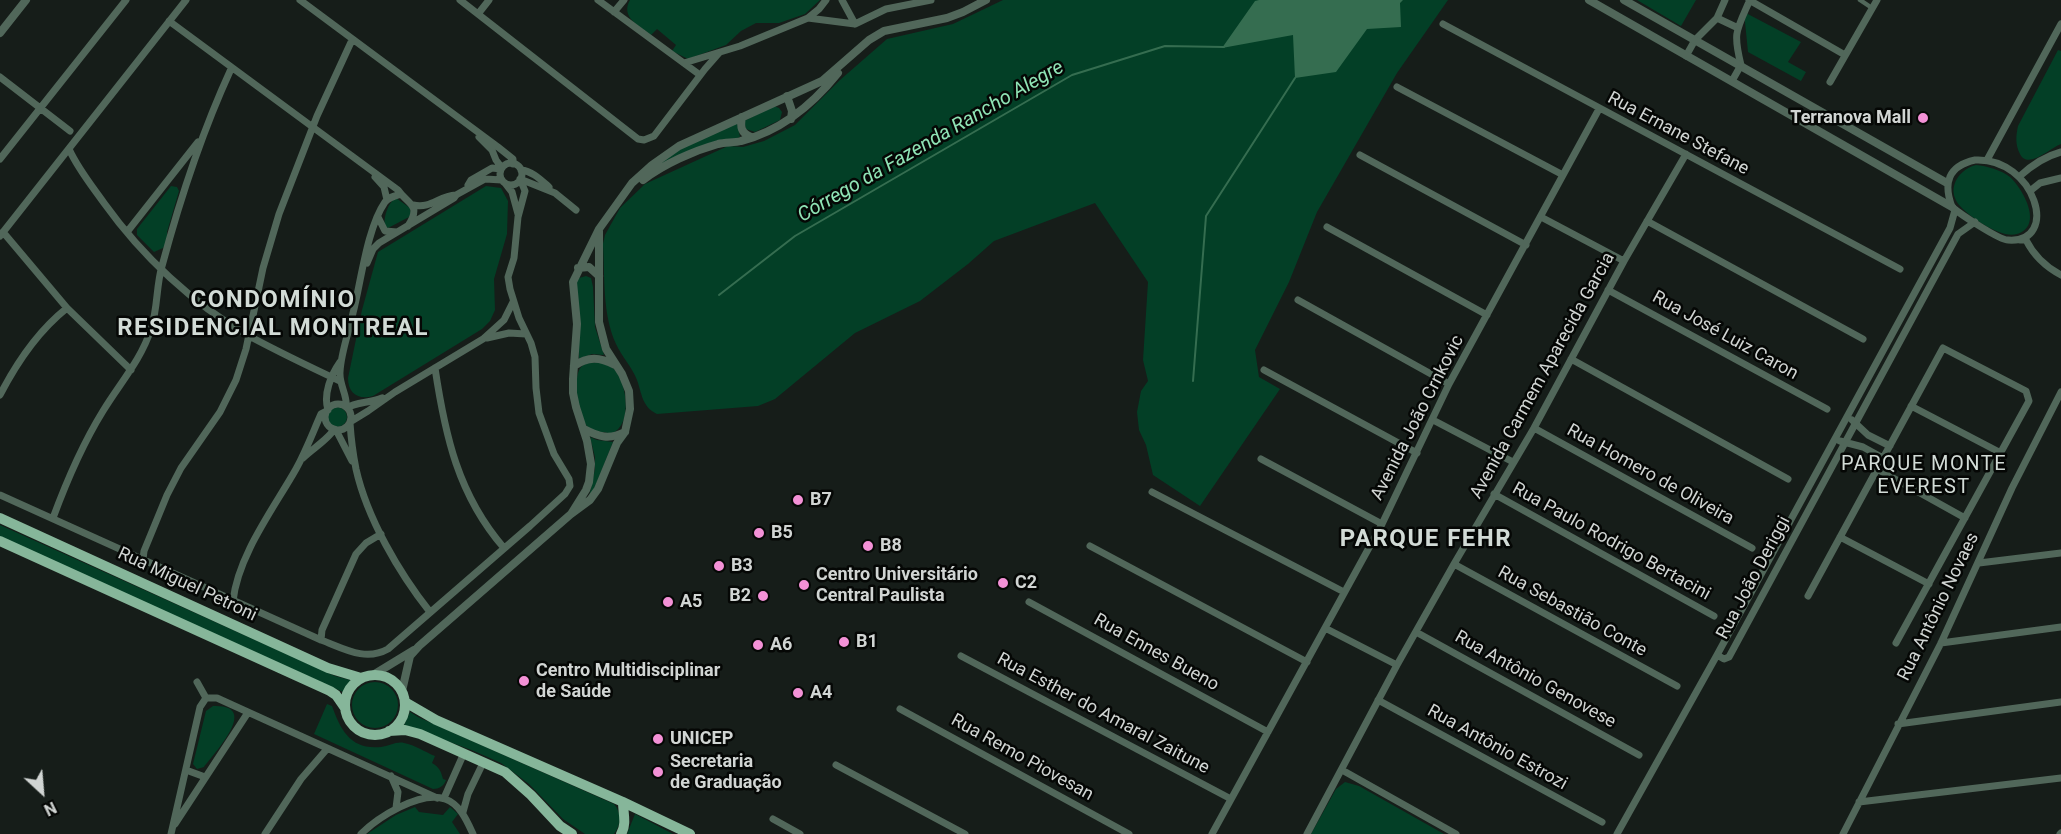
<!DOCTYPE html>
<meta charset="utf-8">
<style>
body{margin:0}
#map{position:relative;width:2061px;height:834px;overflow:hidden;background:#161d19;font-family:Roboto,sans-serif}
canvas{display:block}
.north{position:absolute;left:12px;top:762px;width:60px;height:60px;-webkit-text-stroke:4px #050705;paint-order:stroke;rotate:154deg;font-size:16px;font-weight:700;line-height:24px;text-align:center;color:#d1d5d3}
.north::after{content:'';display:block;margin:auto;width:21px;height:27px;background:#d1d5d3;clip-path:polygon(50% 0,100% 100%,50% 72%,0 100%)}
</style>
<div id="map">
<canvas width="2061" height="834"></canvas>
<div class="north">N</div>
</div>
<script>
const ctx = document.querySelector('canvas').getContext('2d');
ctx.lineJoin = 'round';
function paint(path, color) {
  ctx.fillStyle = color;
  ctx.fill(path, 'evenodd');
}
function trace(path, color, width, dash) {
  ctx.strokeStyle = color;
  ctx.lineWidth = width;
  ctx.lineCap = dash ? 'butt' : 'round';
  ctx.setLineDash(dash || []);
  ctx.stroke(path);
}
function write(font, color, halo, rows, align = 'center') {
  ctx.font = font + ' Roboto,sans-serif';
  ctx.lineWidth = 5;
  ctx.setLineDash([]);
  ctx.textBaseline = 'middle';
  ctx.strokeStyle = halo;
  ctx.fillStyle = color;
  for (const [text, x, y, turn = 0] of rows) {
    ctx.save();
    ctx.translate(x, y);
    ctx.rotate((+turn || 0) * Math.PI / 180);
    ctx.textAlign = isNaN(turn) ? turn : align;
    if (halo) ctx.strokeText(text, 0, 0);
    ctx.fillText(text, 0, 0);
    ctx.restore();
  }
}
const green = new Path2D(`
 M630 0H820L805 14 779 23H756L741 31 726 45 688 59 672 51 676 45 657 29 651 35C639 26 620 17 630 0Z
 M1003 0H1448L1397 73 1317 212 1289 282 1255 350 1259 377 1280 389 1200 506 1153 475 1146 445 1139 430 1137 412 1141 391 1148 381 1143 360 1148 282 1095 203 994 241 968 264 920 301 855 333 775 399 758 406 657 414C642 407 642 394 637 380 632 367 622 357 616 344 602 313 605 277 603 244L605 235 620 208 645 184 728 146 743 147 764 141 795 125 840 80 887 39 953 24Z
 M1637 0H1696L1681 26Z
 M1744 12 1801 42 1788 62 1806 72 1801 81 1748 52Z
 M2058 50 2061 51V144C2050 148 2028 170 2020 154 2015 145 2016 135 2018 126Z
 M774 106 779 108 782 112 780 120 755 132 746 129 744 121Z
 M737 122 740 137 661 166 658 164 685 146Z
 M1976 165C1987 166 2001 170 2010 177 2023 189 2044 226 2017 234 2002 239 1971 218 1961 207 1945 191 1957 170 1976 165Z
 M171 186 177 187 179 191 167 232V242L163 248 154 252 137 235V229Z
 M486 186 501 188 508 201 507 234 494 279 495 310 490 321 482 329 373 396C359 400 348 394 348 378L362 310 378 252Z
 M396 198 410 208 411 213 409 217 388 228 385 227C383 218 388 202 396 198Z
 M586 276 591 278 593 287 595 327 604 355 592 354 579 359 576 281 579 278Z
 M598 362C604 364 611 366 615 370 626 383 632 419 616 431 612 434 608 433 603 432 597 432 590 430 586 425 578 415 572 377 581 367 586 362 592 363 598 362Z
 M327 417a10 10 0 1 1 20 0a10 10 0 1 1-20 0Z
 M590 437 597 440 613 442 595 487 589 497 595 469V457Z
 M0 525 335 676 350 680V682L343 692 0 537Z
 M352 705a23 23 0 1 1 46 0a23 23 0 1 1-46 0Z
 M327 704 332 706C341 731 351 750 381 747 389 746 397 741 404 743 415 745 425 752 435 756L432 763C439 767 441 771 443 779L446 780C444 786 439 789 433 789L314 734Z
 M213 706C261 704 215 752 204 767L197 769 193 764 206 711Z
 M410 712 418 717 614 804C622 813 621 825 614 834H585L563 819 529 784 501 763 474 751 404 725Z
 M1345 782 1359 786 1444 834H1311L1336 789Z
 M415 807 419 812 443 815 450 807 458 814 452 822 460 834H367L396 815Z
 M635 814 637 815 673 834H627Z`);
const water = new Path2D(`
 M1259 0H1403L1400 3 1401 27 1367 29 1336 72 1295 78 1293 35 1222 48 1255 1Z`);
const stream = new Path2D(`
 M719 295 795 236 1072 75 1165 46 1224 47
 M1193 381 1206 216 1295 78`);
const pedestrian = new Path2D(`
 M1860 0 1872 8`);
const minor = new Path2D(`
 M300 0 498 147 513 159V164
 M460 0 638 139 644 140 654 136 705 69 719 53
 M598 0 700 75
 M842 0 855 24
 M1749 0 1845 55
 M614 12 624 0
 M478 14 489 0
 M808 18 819 9 826 0
 M1717 18 1736 27
 M169 21 398 190C408 205 422 204 408 226
 M1443 24 1900 269
 M1686 56 1695 40 1717 18 1725 0
 M684 63 740 46 808 18 855 24 886 9 931 0
 M0 77 70 131
 M1732 81 1741 65C1733 33 1736 31 1749 2
 M1830 82 1877 0
 M1397 87 1563 175
 M479 137 492 150 496 160 502 168
 M69 149C78 169 92 186 104 203 142 256 193 304 249 336 279 352 310 367 340 381
 M1360 155 1526 245
 M0 159 126 0
 M1975 160C2035 157 2061 244 2008 240 1999 240 1960 214 1952 207 1943 183 1948 166 1975 160Z
 M1987 160 2061 24
 M500 174a11 11 0 1 1 22 0a11 11 0 1 1-22 0Z
 M521 170C532 171 540 179 549 187
 M2020 176C2031 166 2046 156 2061 152
 M375 177 384 187 387 200
 M520 179 555 193 576 210
 M505 183 512 192 518 214
 M468 185 471 180 492 168 501 169
 M2030 191 2040 183 2061 178
 M413 205C432 209 438 196 456 195
 M1955 210 1950 228 1717 655 1724 659 1729 657 1958 234 1975 222
 M378 217 385 231 397 232
 M1541 217 1624 261
 M1647 221 1863 339
 M1327 227 1487 315
 M3 232 67 308 131 370
 M127 232 198 142
 M0 236 186 0
 M2020 240H2026C2034 256 2046 267 2061 275
 M367 263 373 249 379 243 454 198 456 195 485 179 502 180
 M1608 290 1827 409
 M1298 300 1449 384
 M487 338 509 333 526 334
 M1571 359 1788 479
 M435 368C445 435 458 495 504 548
 M1264 370 1417 453
 M0 395C17 362 38 331 67 308
 M325 417a13 13 0 1 1 26 0a13 13 0 1 1-26 0Z
 M1911 406 2001 453
 M346 407C348 396 339 385 340 372 341 352 349 332 353 313 361 282 367 228 385 202 389 197 394 196 401 194
 M347 408C355 402 371 403 382 398
 M328 410C323 394 331 375 340 362
 M1433 420 1513 462
 M1852 420 1868 435 1890 446
 M350 422 368 411 395 392 483 339 504 320 513 302
 M350 423C351 438 353 454 356 469 367 518 399 573 430 612
 M1534 428 1752 548
 M336 430 352 461
 M1840 441 1863 447 1883 458
 M303 458C312 449 330 438 334 429
 M1261 459 1382 524
 M1877 469 1965 518
 M1152 492 1344 592
 M1494 494 1714 616
 M0 495 321 640C343 648 365 662 388 649L530 526 565 494 570 486 569 479 554 454 539 413 536 388 535 357 531 343 519 318 510 289 508 277 514 258 518 217 525 191 520 179
 M53 518C67 480 82 445 103 411 120 383 141 360 151 329 158 308 156 286 162 266 180 199 202 132 231 69
 M1840 537 1929 584
 M1090 546 1307 662
 M143 559 144 551 167 495 181 468 220 412 236 380 246 349 263 268 279 214 317 116 352 40
 M1979 563 2061 553
 M1454 564 1677 686
 M1808 596 1943 348 2026 391 2029 401 1896 643
 M233 601C238 555 274 508 296 469 306 451 313 432 321 414L327 411
 M1029 602 1268 732
 M1325 628 1397 665
 M1416 632 1639 755
 M321 640 322 630 356 554 366 543 381 534
 M1941 643 2061 627
 M961 656 1231 799
 M197 682 206 698H217L437 798
 M1378 700 1602 822
 M900 709 1129 834
 M1898 724 2061 702
 M836 765 965 834
 M186 770 205 777
 M1342 770 1456 834
 M391 776 398 792 396 808
 M444 798 464 753
 M1859 802 2061 778
 M463 812 468 794 483 763
 M773 819 800 834
 M175 824 247 714
 M171 834 200 707 206 698
 M265 834 301 779 327 749
 M361 834C377 818 420 790 445 799 460 804 467 821 473 834
 M1212 834 1382 524 1449 384 1599 109
 M1307 834 1397 665 1454 564 1534 428 1624 261 1686 154
 M1617 834 1717 655
 M1843 834 1941 643 2012 488 2061 392
 M2060 834 2061 833`);
const tertiary = new Path2D(`
 M1589 0 1952 207
 M1624 0 1947 183
 M0 33 26 0
 M787 96 792 111 791 119
 M742 117C740 127 741 133 751 137
 M643 180C664 164 693 151 718 144 726 142 734 143 741 141 781 131 813 104 838 73
 M578 268 589 267 599 276
 M574 366C588 356 600 357 615 365
 M584 429C599 437 609 440 625 432
 M571 514 586 490 589 482 591 464 587 441 576 407 573 393V379L577 324 573 282 599 229 632 183 652 165 679 146 822 81 869 40 884 31 947 18 963 12 986 0
 M373 675 414 650
 M402 691 410 656 419 646 571 514 590 500 598 489 617 443 625 432 630 409 629 391 622 374 606 349 599 322V231`);
const primary = new Path2D(`
 M0 518 328 668 361 678
 M0 541 330 691 336 695 345 708
 M345 705a30 30 0 1 1 60 0a30 30 0 1 1-60 0Z
 M405 702 436 720 623 802 690 834
 M389 731 405 730 420 734 505 772 531 795 560 826 572 834
 M621 834C627 824 623 813 623 802`);
const markers = [
 [1923,118,6,"#f391d6"],
 [798,500,6,"#f391d6"],
 [759,533,6,"#f391d6"],
 [868,546,6,"#f391d6"],
 [719,566,6,"#f391d6"],
 [1003,583,6,"#f391d6"],
 [804,585,6,"#f391d6"],
 [763,596,6,"#f391d6"],
 [668,602,6,"#f391d6"],
 [844,642,6,"#f391d6"],
 [758,645,6,"#f391d6"],
 [524,681,6,"#f391d6"],
 [798,693,6,"#f391d6"],
 [658,739,6,"#f391d6"],
 [658,772,6,"#f391d6"]
];
const poiNames = [
 ["Terranova Mall",1911,118,"right"],
 ["B7",810,500],
 ["B5",771,533],
 ["B8",880,546],
 ["B3",731,566],
 ["Centro Universitário",816,575],
 ["Central Paulista",816,596],
 ["C2",1015,583],
 ["B2",751,596,"right"],
 ["A5",680,602],
 ["B1",856,642],
 ["A6",770,645],
 ["Centro Multidisciplinar",536,671],
 ["de Saúde",536,692],
 ["A4",810,693],
 ["UNICEP",670,739],
 ["Secretaria",670,762],
 ["de Graduação",670,783]
];
const streetNames = [
 ["Rua Ernane Stefane",1678,134,28],
 ["Rua José Luiz Caron",1725,336,29],
 ["Avenida Carmem Aparecida Garcia",1543,376,-61],
 ["Avenida João Crnkovic",1418,418,-63],
 ["Rua Homero de Oliveira",1650,475,29],
 ["Rua Paulo Rodrigo Bertacini",1611,542,29],
 ["Rua João Deriggi",1754,578,-62],
 ["Rua Miguel Petroni",187,585,25],
 ["Rua Antônio Novaes",1939,607,-64],
 ["Rua Sebastião Conte",1572,612,29],
 ["Rua Ennes Bueno",1156,653,29],
 ["Rua Antônio Genovese",1535,680,29],
 ["Rua Esther do Amaral Zaitune",1103,714,28],
 ["Rua Antônio Estrozi",1497,748,29],
 ["Rua Remo Piovesan",1022,758,29]
];
const waterNames = [
 ["Córrego da Fazenda Rancho Alegre",931,142,-30]
];
const neighbourhoodNames = [
 ["PARQUE MONTE",1924,465],
 ["EVEREST",1924,488]
];
const districtNames = [
 ["CONDOMÍNIO",273,301],
 ["RESIDENCIAL MONTREAL",273,329],
 ["PARQUE FEHR",1426,540]
];
paint(green, '#033f26');
paint(water, '#356d50');
trace(stream, '#356d50', 2);
trace(pedestrian, '#51675a', 4.5);
trace(minor, '#51675a', 7);
trace(tertiary, '#51675a', 8);
trace(primary, '#86b69a', 10);
for (const [x, y, r, color] of markers) {
  const dot = new Path2D();
  dot.arc(x, y, r, 0, 2 * Math.PI);
  ctx.fillStyle = color;
  ctx.fill(dot);
  trace(dot, '#050705', 2);
}
write('bold 18px', '#d1d5d3', '#050705', poiNames, 'left');
write('18px', '#d1d5d3', '#050705', streetNames);
write('italic 20px', '#8fe4b5', '#050705', waterNames);
ctx.letterSpacing = '1.5px';
write('20px', '#d2dbd6', '#050705', neighbourhoodNames);
ctx.letterSpacing = '0px';
ctx.letterSpacing = '1.5px';
write('bold 24px', '#d2dbd6', '#050705', districtNames);
ctx.letterSpacing = '0px';
</script>
